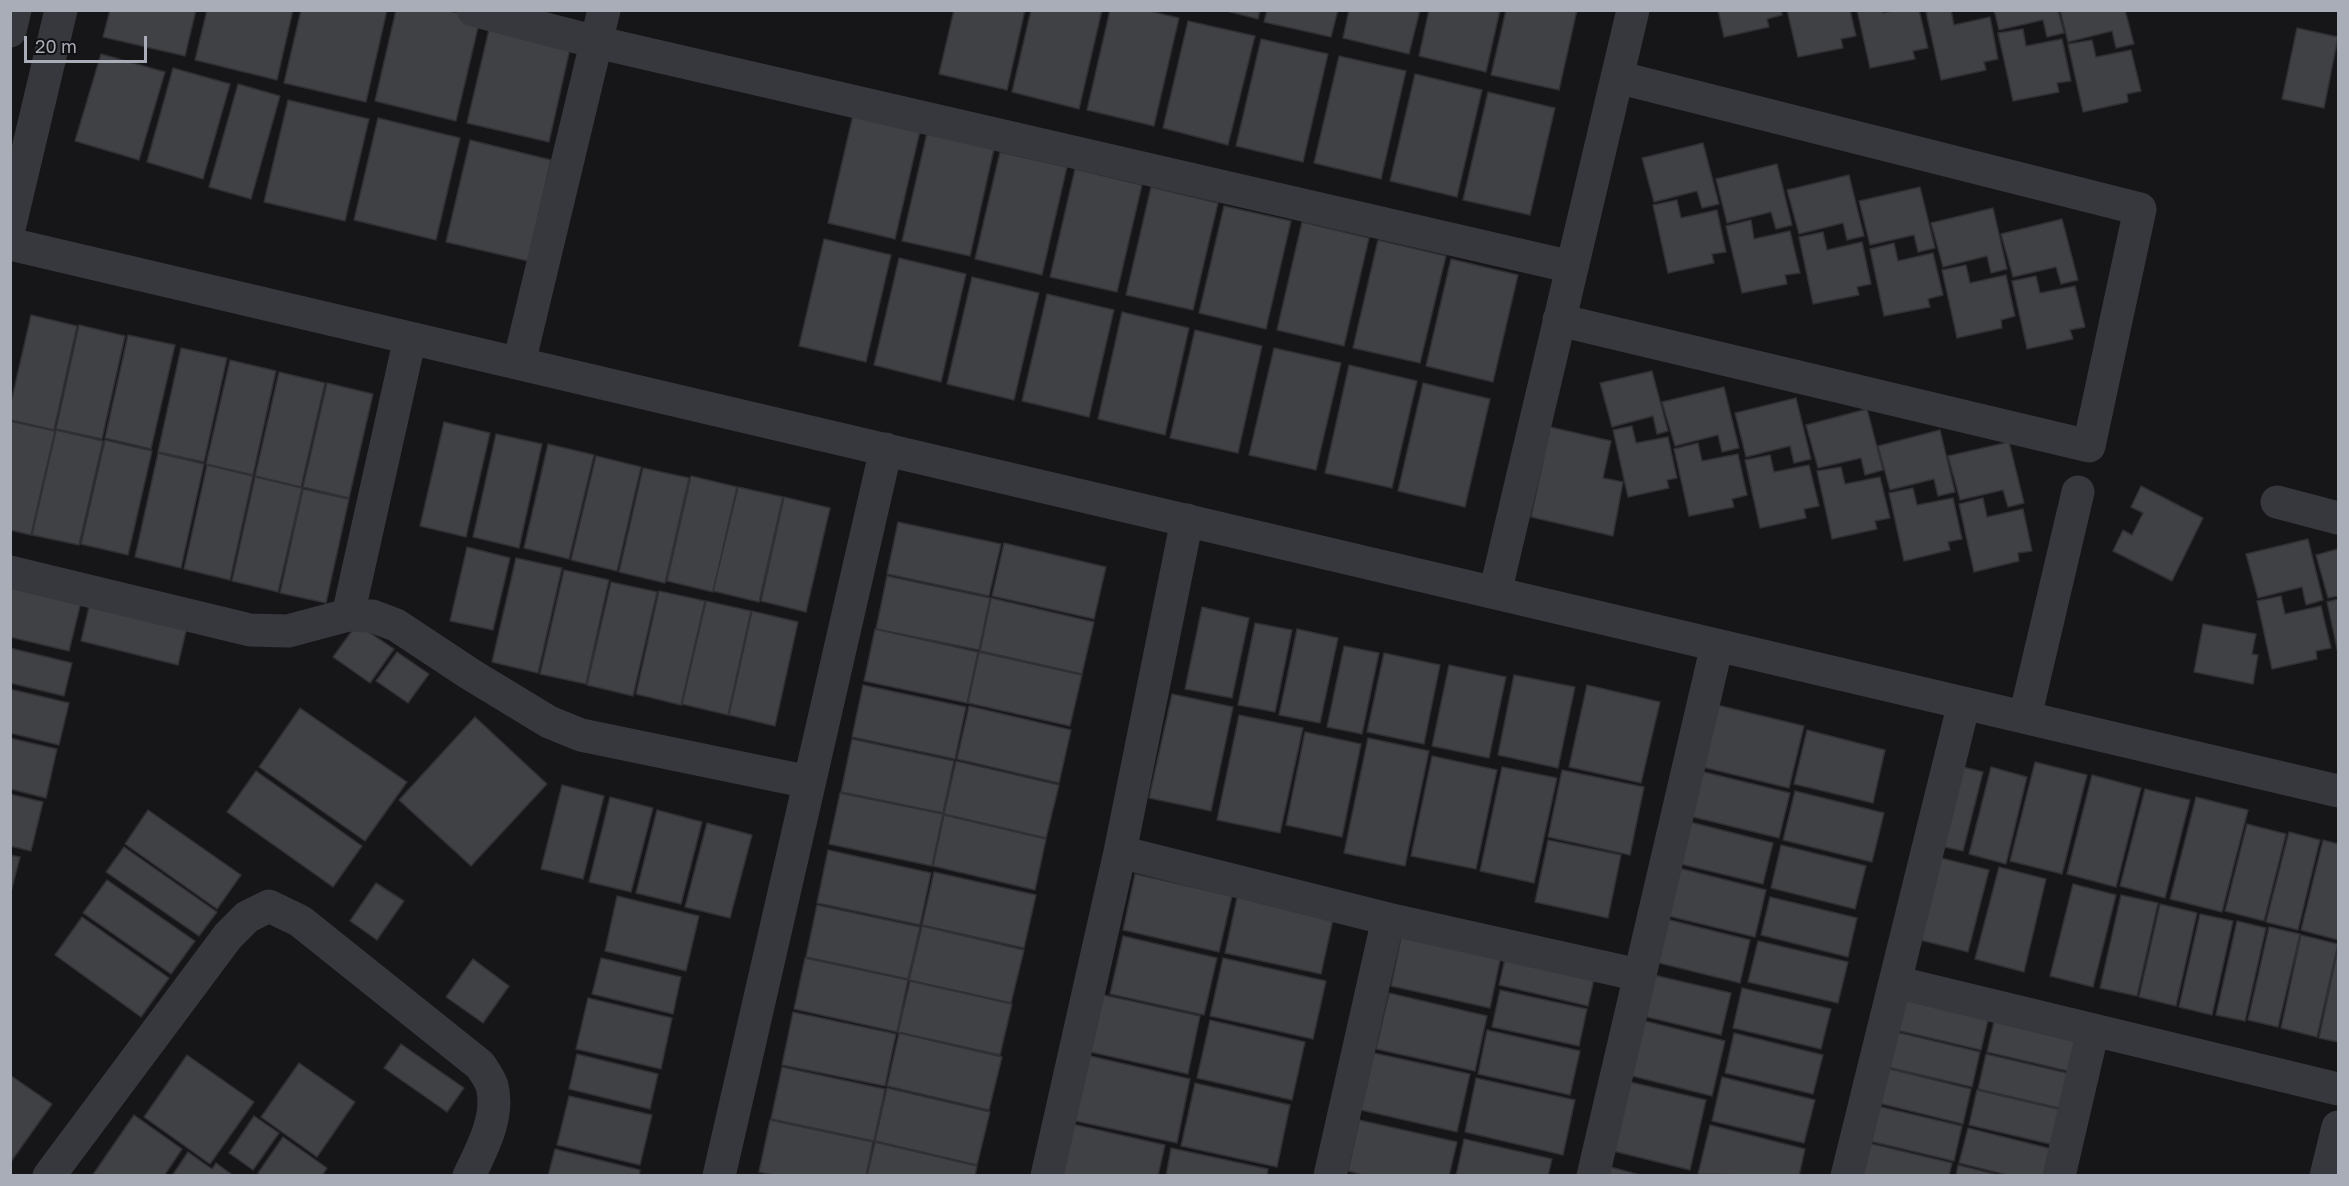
<!DOCTYPE html>
<style>
body{margin:0}
#map{position:relative;width:2349px;height:1186px;overflow:hidden;background:#161618;font-family:"Golos Text",sans-serif}
canvas{display:block}
.frame{position:absolute;inset:0;border:12px solid #a8adb8;pointer-events:none}
.scale{position:absolute;left:24px;top:36px;width:123px;height:27px;box-sizing:border-box;border:3px solid #a8adb8;border-top:0;padding-left:8px;font-size:18px;line-height:21px;white-space:nowrap;color:#a8adb8;-webkit-text-stroke:4px #111113;paint-order:stroke}
</style>
<div id="map">
<canvas width="2349" height="1186"></canvas>
<div class="frame"></div>
<div class="scale">20 m</div>
</div>
<script>
const ctx = document.querySelector('canvas').getContext('2d');
ctx.lineJoin = 'round';
function paint(path, color) {
  ctx.fillStyle = color;
  ctx.fill(path, 'evenodd');
}
function trace(path, color, width, dash) {
  ctx.strokeStyle = color;
  ctx.lineWidth = width;
  ctx.lineCap = dash ? 'butt' : 'round';
  ctx.setLineDash(dash || []);
  ctx.stroke(path);
}
const building = new Path2D(`
 M110 10H196L185 56 103 37Z
 M207 10H293L277 80 195 60Z
 M301 10H387L366 102 284 83Z
 M396 10H446L480 19 456 121 375 101Z
 M954 10H1025L1007 90 939 74Z
 M1031 10H1102L1079 109 1012 92Z
 M1110 10H1145L1179 18 1154 126 1087 110Z
 M1223 10H1260L1258 19Z
 M1267 10H1338L1331 37 1264 22Z
 M1349 10H1420L1409 54 1343 38Z
 M1429 10H1500L1486 72 1419 56Z
 M1506 10H1577L1559 90 1491 75Z
 M1718 10H1781L1782 15 1767 19 1769 27 1724 37Z
 M1787 10H1850L1856 36 1841 39 1843 48 1798 57Z
 M1857 10H1882L1883 13 1896 10H1919L1928 48 1913 51 1915 59 1870 68Z
 M1934 10H1951L1954 25 1990 17 1998 59 1984 62 1986 70 1941 80 1926 12Z
 M1994 10H2058L2064 33 2047 37 2043 20 1999 30Z
 M2060 10H2125L2134 44 2116 48 2112 31 2068 42Z
 M491 21 572 40 549 142 467 123Z
 M1188 21 1255 36 1228 145 1163 128Z
 M2297 28 2338 37 2324 108 2282 99Z
 M2023 29 2026 46 2062 39 2071 81 2057 83 2059 92 2013 101 1998 33Z
 M1261 39 1328 54 1303 162 1236 146Z
 M2092 40 2096 57 2131 50 2141 91 2127 94 2128 102 2083 112 2068 44Z
 M101 54 165 72 139 160 75 141Z
 M1339 56 1406 71 1381 179 1314 163Z
 M173 68 230 84 203 179 147 162Z
 M1415 74 1482 90 1457 197 1390 181Z
 M238 84 280 96 251 199 209 187Z
 M1488 92 1555 108 1530 215 1463 200Z
 M288 100 369 119 345 221 264 202Z
 M853 115 920 131 895 239 828 223Z
 M378 118 460 138 436 240 354 220Z
 M927 133 994 149 970 256 902 241Z
 M470 140 551 160 528 261 446 242Z
 M1703 143 1719 204 1702 208 1697 191 1654 202 1642 158Z
 M1000 152 1067 167 1042 275 975 259Z
 M1777 164 1792 225 1776 229 1771 212 1727 223 1716 179Z
 M1075 169 1142 185 1117 292 1050 277Z
 M1849 175 1864 236 1847 240 1843 223 1799 234 1787 190Z
 M1151 187 1218 203 1193 310 1126 295Z
 M1920 187 1935 248 1918 252 1914 235 1870 245 1859 201Z
 M1677 200 1681 218 1717 210 1726 252 1712 254 1714 263 1668 273 1653 205Z
 M1224 206 1291 221 1266 329 1199 313Z
 M1993 208 2007 269 1991 273 1987 256 1943 267 1931 223Z
 M2062 219 2078 280 2061 284 2056 267 2013 277 2001 234Z
 M1751 220 1754 239 1790 231 1800 273 1785 275 1787 284 1742 293 1726 226Z
 M1302 222 1369 238 1344 346 1277 330Z
 M1823 232 1827 250 1862 242 1871 284 1857 287 1859 295 1813 304 1799 237Z
 M824 239 891 255 866 362 799 346Z
 M1378 240 1446 256 1420 363 1353 348Z
 M1894 243 1898 261 1933 253 1943 295 1928 299 1930 307 1884 316 1870 249Z
 M899 258 966 274 941 382 874 365Z
 M1451 259 1518 275 1493 382 1426 366Z
 M1966 265 1970 283 2006 275 2015 316 2001 320 2002 328 1957 338 1942 270Z
 M2036 276 2040 293 2075 286 2085 327 2070 330 2073 339 2027 349 2012 281Z
 M972 277 1039 293 1014 400 947 384Z
 M1047 294 1114 310 1089 417 1022 401Z
 M1122 312 1189 328 1165 435 1098 419Z
 M31 315 77 326 54 430 10 420V407Z
 M79 325 125 336 102 439 56 429Z
 M1195 330 1262 346 1238 453 1170 438Z
 M128 335 175 345 151 449 105 438Z
 M181 348 227 358 204 462 158 452Z
 M1274 348 1341 363 1316 470 1249 455Z
 M230 360 276 371 253 475 206 464Z
 M1349 365 1417 381 1392 488 1325 473Z
 M1652 371 1668 431 1657 434 1653 416 1612 427 1600 383Z
 M279 372 325 383 301 487 255 476Z
 M327 383 373 394 349 498 303 487Z
 M1423 383 1490 399 1465 507 1398 491Z
 M1724 387 1739 448 1722 452 1718 435 1675 446 1662 402Z
 M1796 398 1811 459 1794 463 1790 446 1746 457 1735 413Z
 M1867 409 1883 470 1865 475 1861 458 1818 468 1806 425Z
 M10 421 55 431 31 535 10 530Z
 M444 422 490 433 466 537 420 526Z
 M1632 426 1636 443 1668 437 1677 478 1667 480 1669 488 1628 497 1613 430Z
 M1550 427 1611 441 1603 478 1623 482 1613 536 1531 517Z
 M56 430 103 441 79 545 32 535Z
 M1940 430 1955 492 1938 496 1934 479 1890 490 1878 446Z
 M496 434 542 444 519 548 473 537Z
 M105 440 152 451 128 555 81 544Z
 M2009 442 2024 503 2008 507 2003 490 1960 500 1948 456Z
 M1698 443 1702 461 1738 454 1747 495 1732 499 1734 507 1689 516 1674 449Z
 M548 444 594 455 569 559 524 548Z
 M158 453 204 464 181 568 135 557Z
 M1770 455 1774 472 1809 465 1819 506 1804 509 1806 518 1760 528 1745 460Z
 M596 456 641 467 617 571 571 560Z
 M207 465 253 476 230 580 184 569Z
 M1841 467 1845 484 1880 477 1890 518 1875 521 1877 529 1832 539 1817 471Z
 M643 468 689 478 665 583 619 572Z
 M691 476 737 487 713 592 667 581Z
 M255 477 302 488 278 592 232 581Z
 M2141 486 2203 518 2172 581 2113 551 2123 530 2132 535 2143 513 2131 507Z
 M738 487 783 497 759 602 713 591Z
 M1913 488 1917 505 1953 498 1962 539 1948 542 1950 550 1904 561 1889 493Z
 M303 489 349 499 326 603 280 593Z
 M784 497 830 508 806 612 761 601Z
 M1983 498 1987 517 2023 509 2032 551 2018 553 2019 561 1974 572 1959 504Z
 M898 522 1001 544 989 596 887 574Z
 M2308 539 2323 600 2306 605 2302 587 2258 598 2246 554Z
 M1004 543 1106 567 1094 619 992 596Z
 M467 547 510 558 493 630 450 621Z
 M2338 549V596L2328 598 2316 555Z
 M516 558 562 568 538 673 492 662Z
 M564 570 609 580 586 684 540 674Z
 M887 576 990 598 979 650 876 629Z
 M10 581 82 598 69 651 10 637Z
 M611 582 657 592 633 696 587 685Z
 M659 591 705 601 681 705 636 694Z
 M92 594 189 618 178 665 81 641Z
 M2281 596 2285 614 2321 606 2331 648 2316 651 2317 659 2272 669 2257 601Z
 M991 598 1094 622 1082 674 980 651Z
 M2338 599V653L2327 602Z
 M706 601 751 611 728 715 682 704Z
 M1202 607 1249 618 1232 698 1185 689Z
 M752 611 798 622 775 726 729 715Z
 M1255 623 1292 630 1275 712 1238 705Z
 M357 624 394 649 370 683 333 657Z
 M2203 624 2256 634 2252 654 2258 655 2253 684 2194 672Z
 M875 629 978 652 967 703 864 681Z
 M1297 629 1338 638 1320 723 1279 715Z
 M1344 646 1379 653 1362 734 1327 727Z
 M10 648 72 663 64 696 10 683Z
 M397 652 429 674 408 703 376 681Z
 M979 652 1082 675 1070 726 968 703Z
 M1384 653 1440 665 1424 744 1367 732Z
 M1449 665 1506 677 1489 758 1432 746Z
 M1514 675 1575 687 1558 768 1498 755Z
 M863 685 966 707 955 759 852 737Z
 M1587 685 1660 702 1641 783 1569 767Z
 M10 689 69 703 59 745 10 733Z
 M1172 694 1233 707 1211 811 1149 798Z
 M1717 705 1804 726 1789 788 1702 767Z
 M969 706 1071 730 1059 783 957 759Z
 M300 708 407 782 365 841 259 767Z
 M1239 715 1303 728 1280 833 1217 820Z
 M475 717 547 784 471 866 399 800Z
 M1807 730 1885 750 1873 803 1794 784Z
 M1305 732 1361 744 1342 837 1286 825Z
 M10 738 57 749 46 798 10 789Z
 M1368 738 1429 751 1405 866 1344 853Z
 M852 739 954 761 943 813 841 792Z
 M1432 756 1497 770 1476 869 1411 856Z
 M956 761 1059 785 1046 838 944 814Z
 M2035 762 2087 775 2062 874 2010 861Z
 M1951 764 1983 772 1963 851 1931 844Z
 M1502 767 1557 778 1534 883 1480 871Z
 M1991 767 2027 777 2006 864 1969 854Z
 M1562 770 1644 787 1630 855 1548 837Z
 M256 771 362 846 333 887 227 812Z
 M1700 771 1790 793 1779 838 1689 816Z
 M2092 775 2141 788 2116 887 2067 874Z
 M562 785 604 796 583 879 541 869Z
 M2145 789 2190 800 2165 898 2120 886Z
 M1795 791 1884 813 1872 862 1783 840Z
 M840 793 943 814 932 866 829 844Z
 M10 794 43 802 31 851 10 846Z
 M610 797 653 808 631 892 589 882Z
 M2196 797 2248 810 2222 912 2170 899Z
 M148 810 241 875 217 909 125 844Z
 M657 810 702 822 681 904 636 893Z
 M944 815 1046 839 1035 890 933 866Z
 M1682 820 1773 843 1763 884 1672 862Z
 M707 823 752 835 730 918 685 907Z
 M2247 824 2286 834 2264 921 2225 911Z
 M2289 832 2320 840 2298 930 2266 922Z
 M1548 840 1621 855 1608 918 1535 902Z
 M2323 840 2338 844V940L2301 930Z
 M1781 845 1866 866 1855 909 1771 888Z
 M124 847 217 912 199 936 106 872Z
 M828 850 931 873 920 925 817 903Z
 M10 855 20 857 11 892H10Z
 M1937 857 1989 870 1968 952 1916 939Z
 M1671 866 1766 890 1755 937 1660 914Z
 M1999 867 2046 879 2024 972 1975 959Z
 M934 872 1036 895 1024 948 922 925Z
 M1135 874 1232 896 1219 952 1123 930Z
 M107 880 195 941 171 974 83 913Z
 M376 883 404 901 377 940 350 921Z
 M2073 884 2116 895 2093 987 2050 976Z
 M1238 893 1334 915 1321 974 1225 953Z
 M2121 895 2158 903 2137 996 2100 988Z
 M617 896 699 916 686 971 605 951Z
 M1770 897 1857 918 1848 957 1761 935Z
 M2160 904 2197 913 2176 1006 2139 997Z
 M817 905 920 927 908 979 806 957Z
 M2200 914 2233 921 2212 1015 2179 1007Z
 M82 917 169 978 141 1017 55 955Z
 M1662 918 1750 940 1740 983 1651 961Z
 M2237 921 2266 928 2245 1021 2216 1015Z
 M922 926 1024 950 1011 1003 909 980Z
 M2269 927 2300 934 2278 1027 2248 1020Z
 M1403 928 1502 951 1490 1008 1391 986Z
 M2301 935 2338 944 2317 1037 2281 1028Z
 M1123 936 1217 958 1204 1015 1110 994Z
 M1758 941 1848 962 1838 1003 1748 982Z
 M2338 948V1042L2319 1038Z
 M1507 950 1596 970 1588 1006 1499 985Z
 M601 958 681 977 673 1014 592 994Z
 M805 958 908 980 897 1032 794 1009Z
 M1223 958 1326 981 1313 1039 1210 1016Z
 M473 959 509 986 483 1023 446 997Z
 M1645 973 1731 993 1721 1035 1635 1014Z
 M910 981 1012 1004 1000 1055 898 1032Z
 M1742 988 1831 1009 1821 1049 1733 1028Z
 M1500 990 1587 1009 1579 1046 1492 1027Z
 M1389 993 1487 1016 1475 1071 1376 1049Z
 M1099 994 1200 1016 1188 1074 1086 1051Z
 M1904 995 1989 1016 1981 1050 1896 1030Z
 M588 998 672 1018 661 1069 576 1049Z
 M793 1012 896 1034 885 1086 782 1065Z
 M1995 1017 2080 1037 2072 1072 1987 1052Z
 M1633 1018 1725 1041 1712 1096 1620 1073Z
 M1210 1020 1305 1042 1292 1100 1197 1078Z
 M1487 1030 1580 1051 1570 1095 1478 1074Z
 M1896 1032 1980 1052 1972 1087 1887 1067Z
 M899 1033 1002 1057 989 1110 887 1086Z
 M1734 1033 1823 1055 1813 1094 1725 1073Z
 M401 1044 464 1088 447 1112 384 1068Z
 M1374 1053 1470 1074 1457 1132 1361 1110Z
 M577 1054 658 1074 650 1109 569 1089Z
 M1986 1054 2071 1074 2063 1109 1978 1089Z
 M187 1055 254 1102 210 1164 144 1117Z
 M1086 1055 1190 1079 1177 1143 1071 1120Z
 M299 1063 355 1102 317 1157 261 1117Z
 M782 1067 885 1089 874 1141 771 1119Z
 M1886 1068 1971 1089 1963 1124 1878 1103Z
 M10 1075 52 1104 10 1163Z
 M1722 1077 1815 1100 1804 1143 1712 1121Z
 M1476 1078 1575 1100 1563 1155 1465 1132Z
 M1622 1080 1706 1100 1690 1170 1605 1149Z
 M1195 1083 1290 1105 1277 1167 1181 1146Z
 M887 1088 990 1112 977 1165 875 1141Z
 M1977 1090 2062 1110 2054 1145 1969 1125Z
 M569 1096 652 1115 640 1165 557 1145Z
 M1877 1106 1962 1126 1954 1161 1869 1141Z
 M134 1115 182 1149 164 1176H92Z
 M254 1116 279 1133 253 1170 229 1153Z
 M770 1120 873 1142 866 1176H778L759 1172Z
 M1359 1120 1457 1142 1449 1176H1367L1348 1171Z
 M1068 1123 1165 1145 1158 1176H1056Z
 M1710 1125 1805 1149 1799 1176 1698 1174Z
 M1968 1128 2052 1149 2046 1176H2011L1959 1163Z
 M283 1137 327 1168 322 1176H261L258 1173Z
 M1464 1139 1552 1159 1548 1176H1456Z
 M875 1142 977 1166 975 1176H867Z
 M1868 1143 1952 1163 1949 1176H1860Z
 M1171 1148 1268 1169 1267 1176H1166Z
 M555 1149 640 1170 639 1176H548Z
 M188 1152 212 1169 216 1163 234 1176H172Z
 M1599 1164 1644 1176H1597Z
 M1958 1165 2002 1176H1956Z`);
const minor = new Path2D(`
 M473 10 596 42 1572 267
 M10 31 15 10
 M10 225 61 10
 M10 244 2338 791
 M1559 320 2089 446 2140 209 1617 77
 M519 363 604 10
 M2277 502 2338 518
 M10 572 250 630 288 631 348 615 372 616 396 625 470 674 549 722 581 735 809 782
 M1495 593 1633 10
 M348 615 410 338
 M2025 717 2078 492
 M1120 852 1388 919 1639 975
 M1895 982 2338 1089
 M49 1176 228 936 247 917 269 906 300 921 480 1065C484 1071 490 1079 492 1086 500 1116 482 1149 469 1176
 M719 1176 886 449
 M1047 1176 1120 852 1187 520
 M1330 1176 1388 919
 M1593 1176 1717 645
 M1847 1176 1964 703
 M2059 1176 2093 1030
 M2326 1176 2338 1127`);
paint(building, '#404145');
trace(building, '#303034', 1.5);
trace(minor, '#37383d', 33);
</script>
